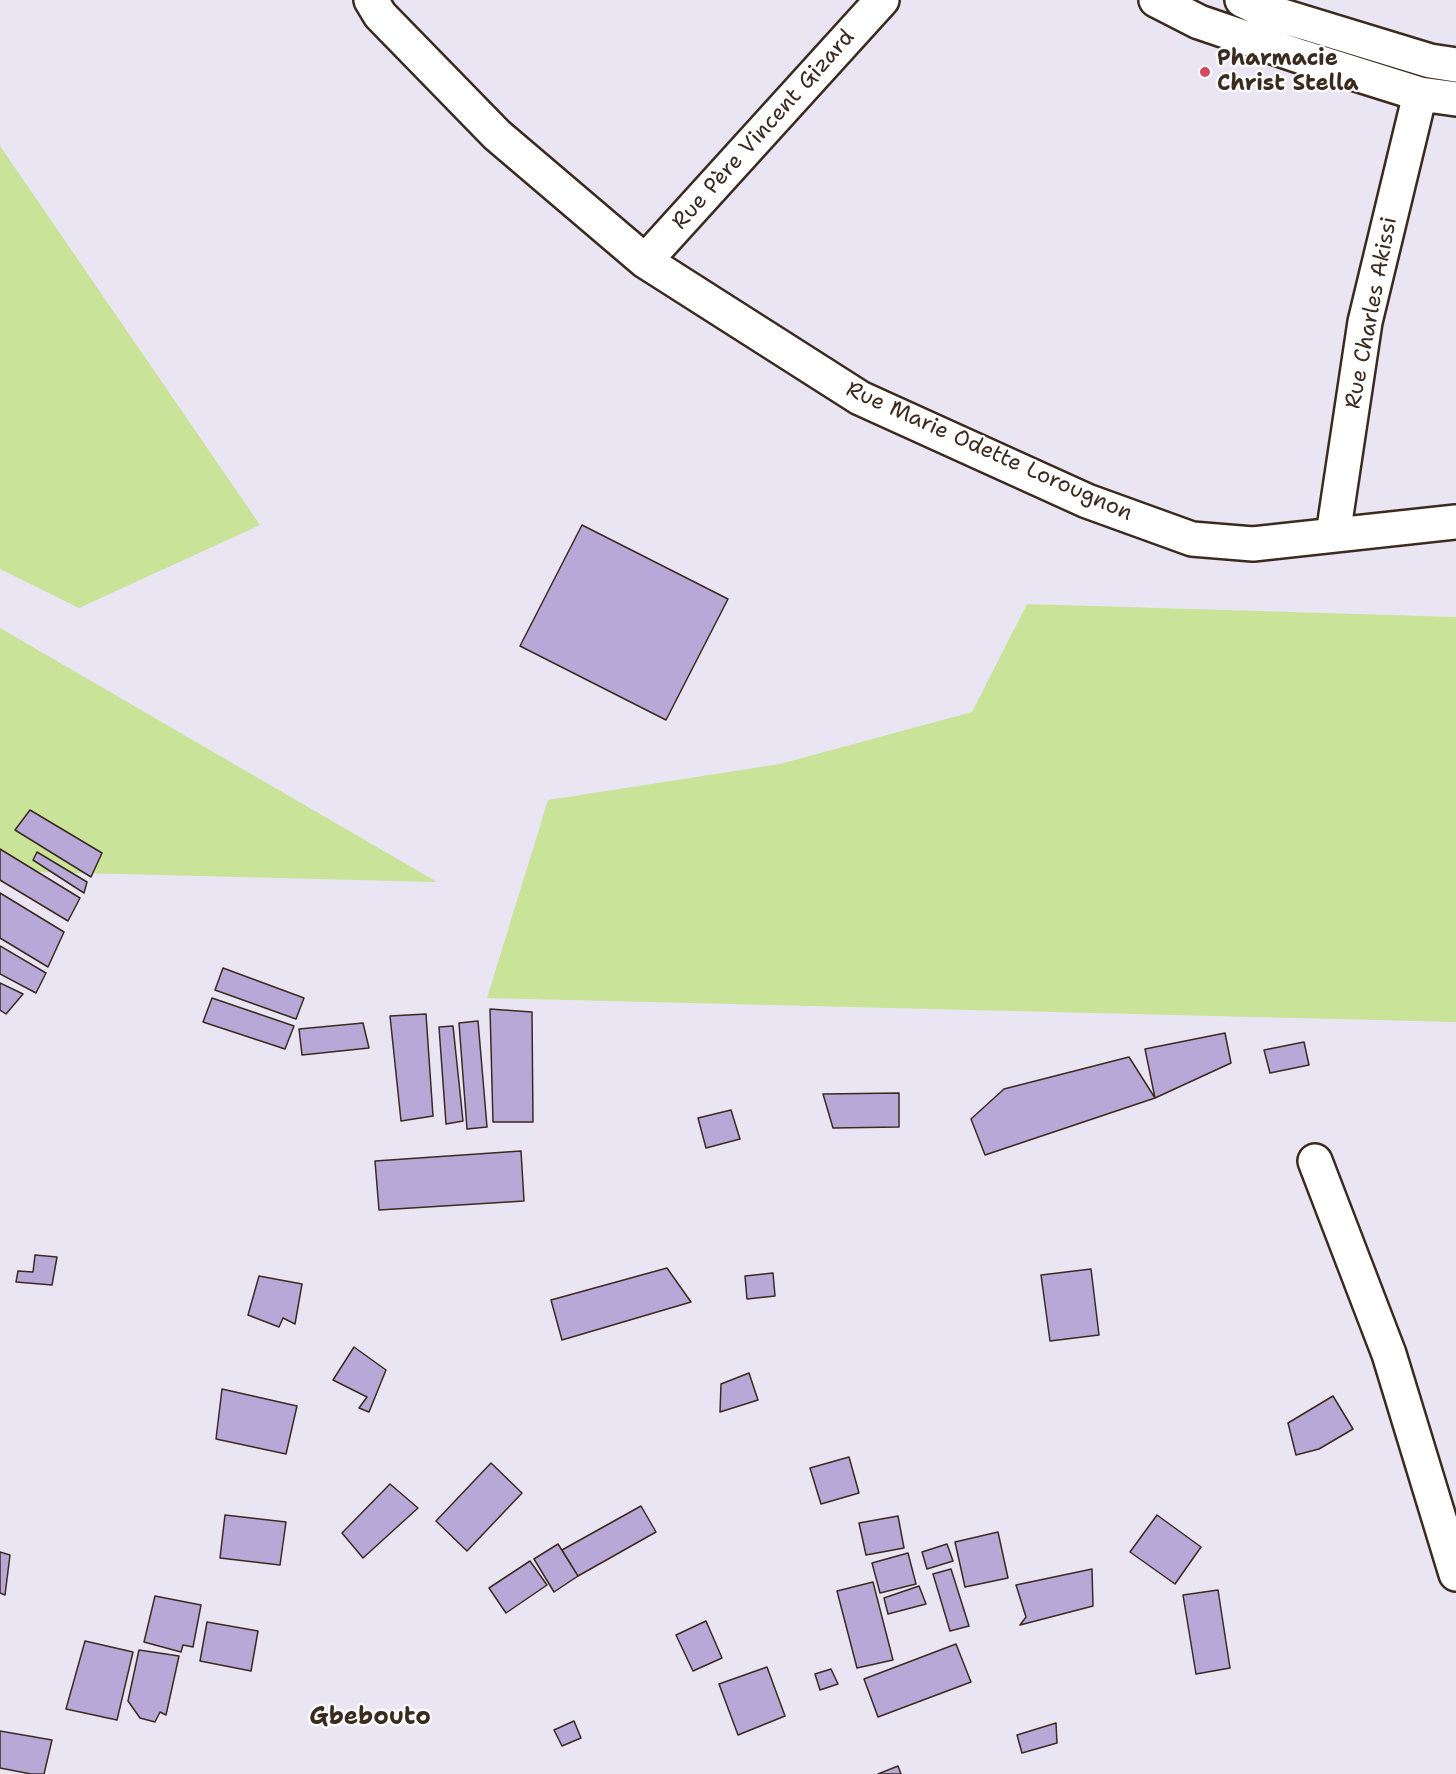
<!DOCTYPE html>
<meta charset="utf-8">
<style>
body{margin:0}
canvas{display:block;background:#eae5f3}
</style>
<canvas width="1456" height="1774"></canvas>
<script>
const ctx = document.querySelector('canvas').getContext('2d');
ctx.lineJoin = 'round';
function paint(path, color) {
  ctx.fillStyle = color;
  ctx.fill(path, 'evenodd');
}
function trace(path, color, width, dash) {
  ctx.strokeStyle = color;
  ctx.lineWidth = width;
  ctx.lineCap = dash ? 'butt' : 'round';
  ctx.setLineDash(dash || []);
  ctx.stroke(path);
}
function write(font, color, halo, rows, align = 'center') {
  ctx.font = font + ' "Shantell Sans",sans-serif';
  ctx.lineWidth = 4.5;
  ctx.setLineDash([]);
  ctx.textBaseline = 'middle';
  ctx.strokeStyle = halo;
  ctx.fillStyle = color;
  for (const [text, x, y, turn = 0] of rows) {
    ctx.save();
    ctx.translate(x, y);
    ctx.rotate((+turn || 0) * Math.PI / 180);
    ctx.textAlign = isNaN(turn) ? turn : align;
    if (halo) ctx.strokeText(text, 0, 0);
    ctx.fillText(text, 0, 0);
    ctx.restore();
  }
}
const green = new Path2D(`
 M0 146 260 525 79 608 0 569Z
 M1027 604 1456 617V1022L487 998 548 800 780 764 972 712Z
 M0 628 437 882 0 871Z`);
const building = new Path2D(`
 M582 525 728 599 666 720 520 646Z
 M30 810 102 853 91 877 15 830Z
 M0 849 80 898 68 921 0 880Z
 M37 852 87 882 84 893 33 860Z
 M0 893 64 932 48 967 0 938Z
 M0 946 46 973 36 993 0 974Z
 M223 968 304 998 296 1019 215 990Z
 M0 983 23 994 6 1014 0 1010Z
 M212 998 294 1026 285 1049 203 1022Z
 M490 1009 532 1012 533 1122H493Z
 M426 1014 433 1116 401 1121 390 1016Z
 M478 1021 487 1127 467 1129 459 1023Z
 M363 1023 369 1048 302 1055 299 1029Z
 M453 1026 463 1121 446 1124 439 1027Z
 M1225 1033 1231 1063 1155 1098 1145 1049Z
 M1304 1042 1309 1065 1270 1073 1264 1050Z
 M1129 1057 1155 1098 985 1155 971 1119 1004 1089Z
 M899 1093V1127L833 1128 823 1094Z
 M731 1110 740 1139 706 1148 698 1118Z
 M521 1151 524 1201 379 1210 375 1161Z
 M35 1255 57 1257 52 1285 16 1282 18 1271 33 1272Z
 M667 1268 691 1302 562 1340 551 1300Z
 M1091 1269 1099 1335 1050 1341 1041 1275Z
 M773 1273 775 1296 747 1299 745 1276Z
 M259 1276 302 1284 295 1324 283 1318 279 1327 248 1315Z
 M354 1347 386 1370 369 1412 359 1408 367 1397 333 1380Z
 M749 1373 758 1400 720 1412 721 1384Z
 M222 1389 297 1406 286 1454 216 1439Z
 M1333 1396 1353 1429 1319 1449 1296 1455 1288 1423Z
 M849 1457 859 1493 821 1504 810 1468Z
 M491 1463 522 1493 467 1551 436 1521Z
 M390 1484 418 1508 363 1558 342 1533Z
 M641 1506 656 1532 578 1576 562 1550Z
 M225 1515 286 1522 280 1565 220 1558Z
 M1157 1515 1201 1547 1175 1584 1130 1552Z
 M898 1516 904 1548 866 1555 859 1523Z
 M998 1532 1008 1578 965 1587 955 1542Z
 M558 1544 578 1576 554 1592 534 1559Z
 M947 1544 953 1561 927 1569 922 1552Z
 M0 1552 10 1555 5 1595 0 1593Z
 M908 1553 916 1584 880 1593 872 1563Z
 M530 1561 547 1585 506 1613 489 1588Z
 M951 1569 969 1626 950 1631 933 1574Z
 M1092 1569 1093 1606 1020 1625 1026 1617 1016 1585Z
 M873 1582 893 1660 857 1668 837 1591Z
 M919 1586 926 1604 888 1614 884 1598Z
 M1218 1590 1230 1668 1196 1674 1183 1595Z
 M155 1596 201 1605 193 1647 183 1645 181 1652 144 1642Z
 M706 1621 722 1658 693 1671 676 1635Z
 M207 1622 258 1631 251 1671 200 1661Z
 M85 1641 133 1652 117 1720 66 1709Z
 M956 1644 971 1682 878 1717 864 1679Z
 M139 1650 179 1656 166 1715 160 1712 155 1722 140 1718 128 1701Z
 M767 1667 785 1716 738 1735 719 1684Z
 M831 1669 838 1684 820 1690 815 1674Z
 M574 1721 581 1738 562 1746 554 1730Z
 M1056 1723 1057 1743 1022 1753 1017 1735Z
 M0 1731 52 1740 44 1774H31L0 1768Z
 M898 1766 901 1774H878Z`);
const minor = new Path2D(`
 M371 0 380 15 497 135 645 261 860 398 1087 501 1192 539 1253 544 1456 522
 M1156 0 1199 22 1302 57 1420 94 1456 99
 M1242 0 1263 10 1430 61 1456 65
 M645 261 882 0
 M1333 535 1365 322 1420 94
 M1315 1161 1389 1354 1456 1574`);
const markers = [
 [1205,72,6,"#d1495b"]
];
const poiNames = [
 ["Pharmacie",1217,59],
 ["Christ Stella",1217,84]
];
const streetNames = [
 ["Rue Père Vincent Gizard",764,130,-48],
 ["Rue Charles Akissi",1372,313,-79],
 ["Rue Marie Odette Lorougnon",989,452,24]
];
const neighbourhoodNames = [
 ["Gbebouto",370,1718]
];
paint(green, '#c9e399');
paint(building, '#b8a8d8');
trace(building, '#3b2a1e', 1.5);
trace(minor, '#3b2a1e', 38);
trace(minor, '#fff', 33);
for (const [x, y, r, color] of markers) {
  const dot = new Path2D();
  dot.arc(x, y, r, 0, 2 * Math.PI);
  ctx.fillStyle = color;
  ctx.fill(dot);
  trace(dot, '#fff', 2);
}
write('bold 22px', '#3b2a1e', '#fff', poiNames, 'left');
write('22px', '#3b2a1e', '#fff', streetNames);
write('bold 24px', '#3b2a1e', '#fff', neighbourhoodNames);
</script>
